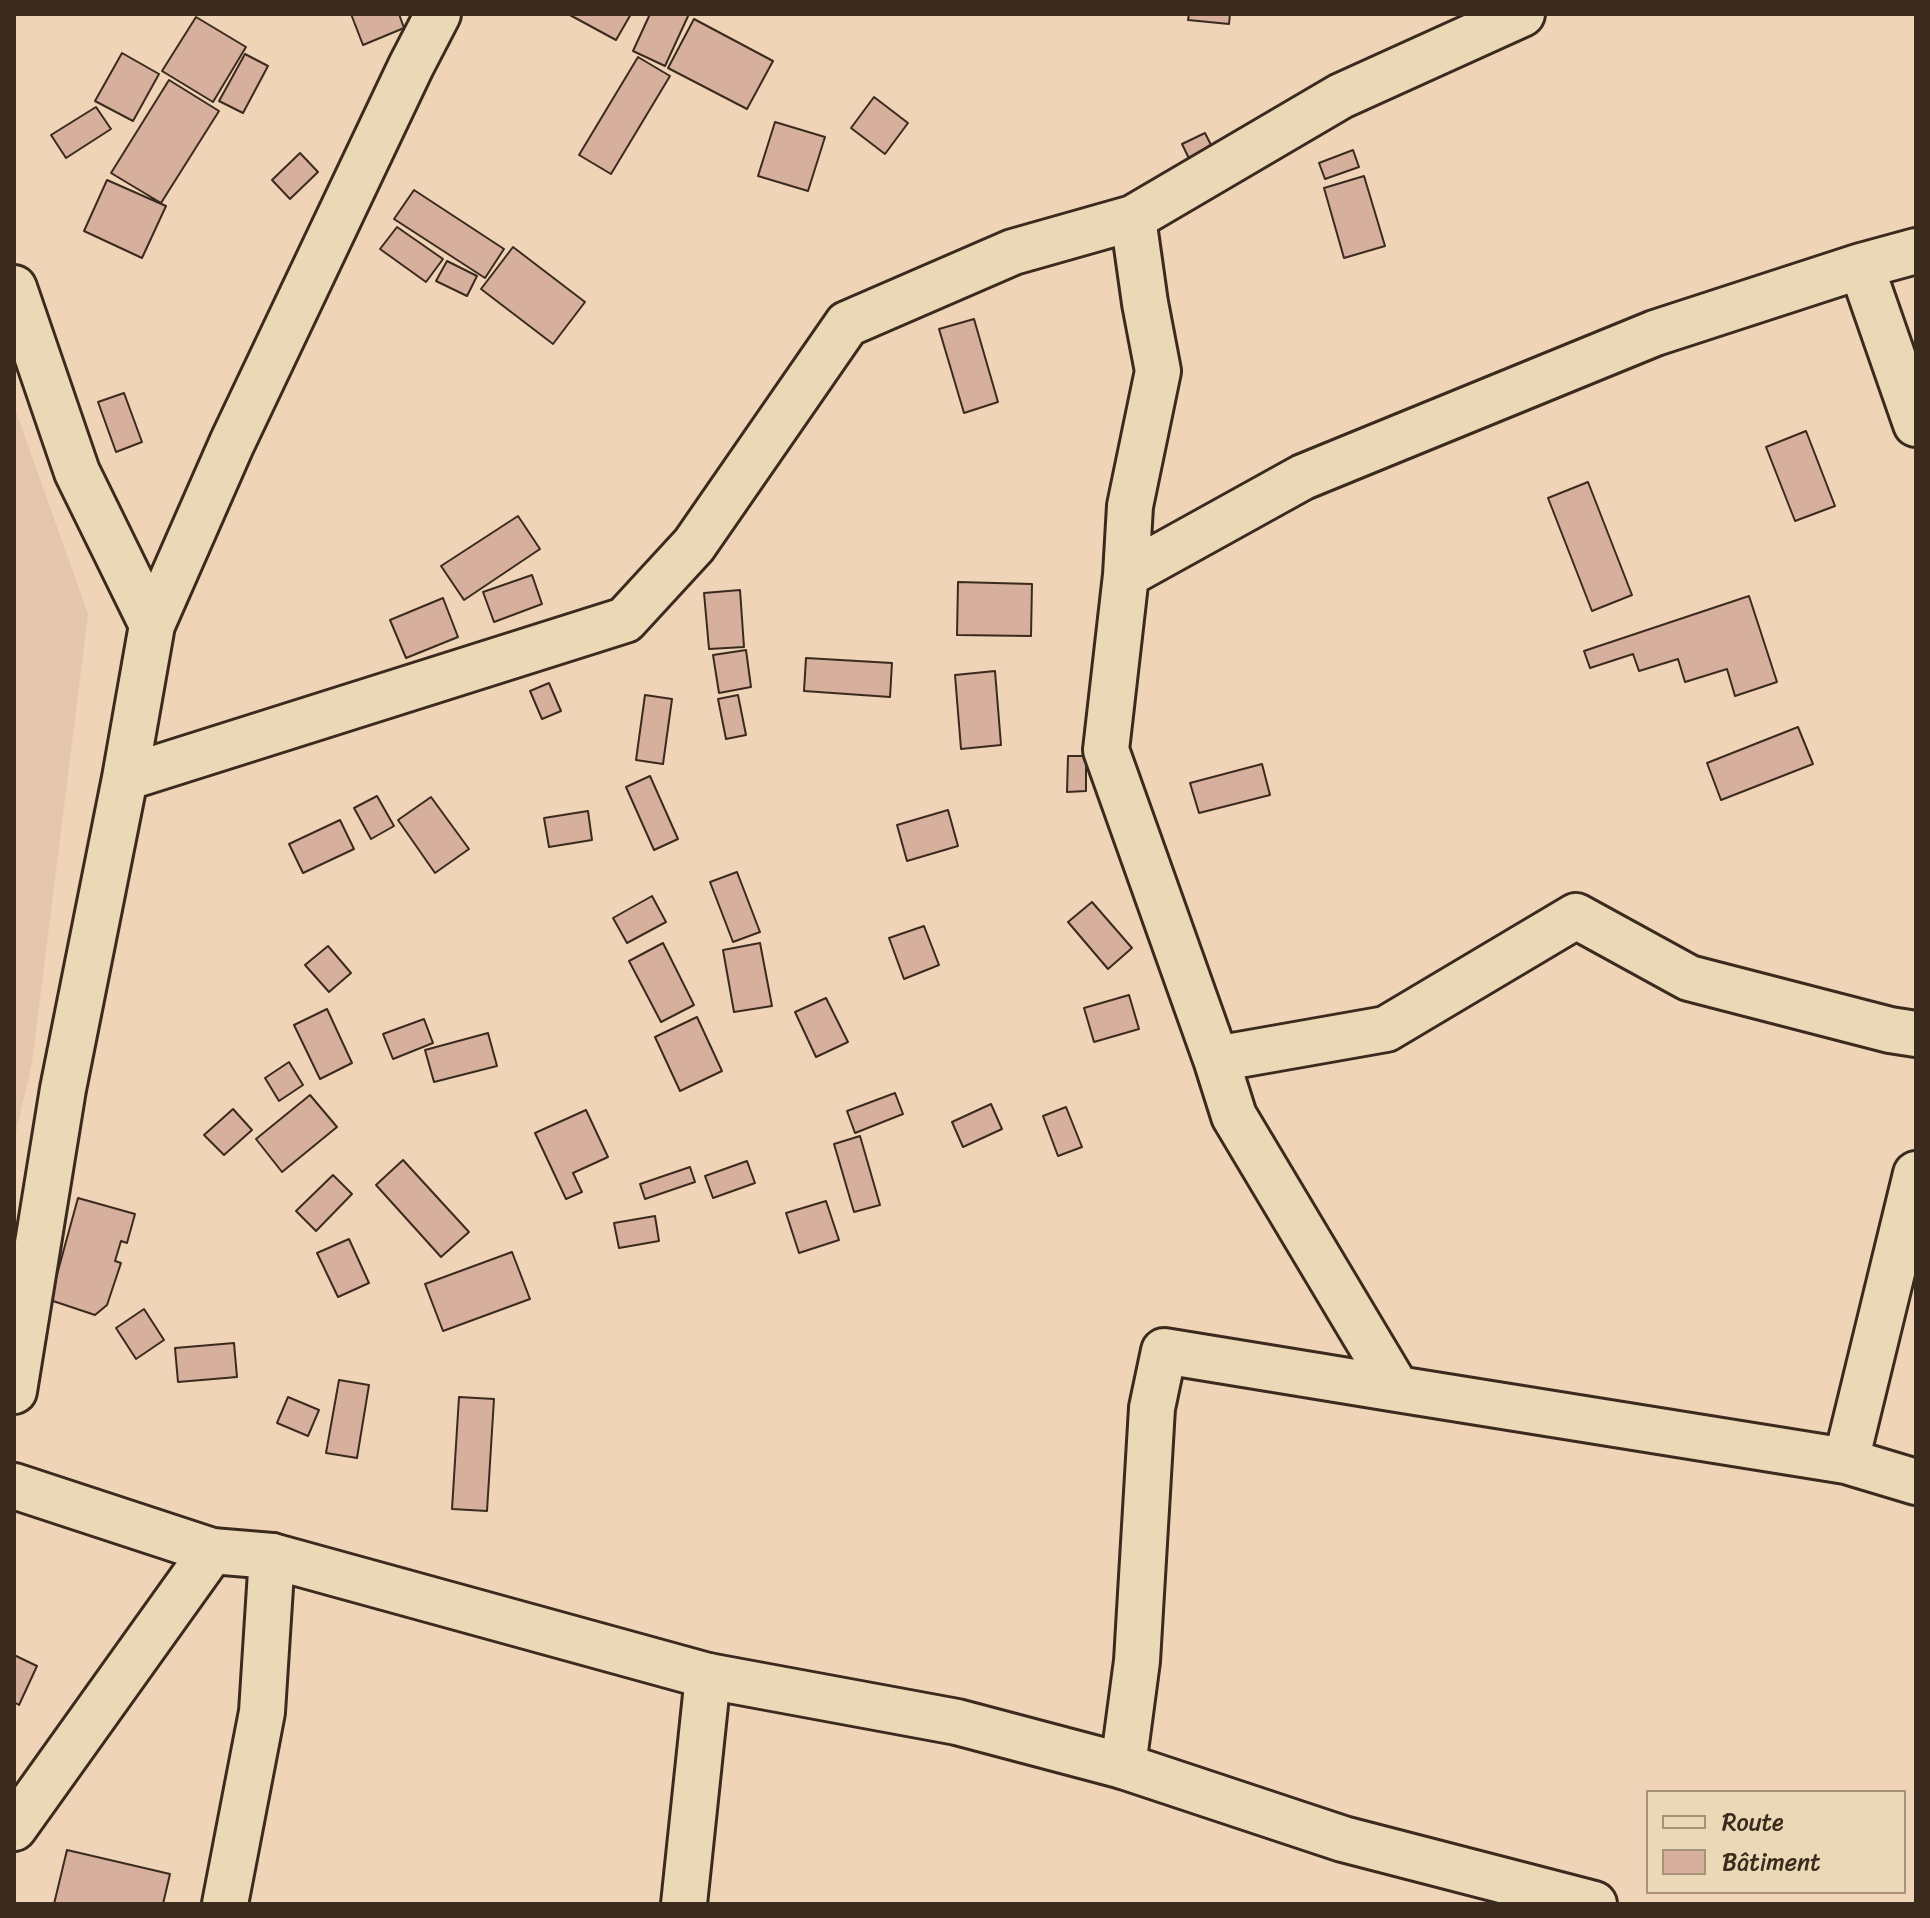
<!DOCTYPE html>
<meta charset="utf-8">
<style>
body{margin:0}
#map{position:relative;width:1930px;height:1918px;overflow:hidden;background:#efd4b7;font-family:Sriracha,sans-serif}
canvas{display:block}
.frame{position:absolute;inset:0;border:16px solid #3b2a1e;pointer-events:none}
.legend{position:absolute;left:1646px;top:1790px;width:260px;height:104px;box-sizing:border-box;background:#ebd8b6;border:2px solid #a59279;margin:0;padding:10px 14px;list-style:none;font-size:24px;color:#3b2a1e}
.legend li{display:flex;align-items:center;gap:16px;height:40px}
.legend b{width:40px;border:2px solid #a59279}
</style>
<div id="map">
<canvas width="1930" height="1918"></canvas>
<div class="frame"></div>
<ul class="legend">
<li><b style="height:10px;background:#ebd8b6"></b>Route</li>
<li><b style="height:22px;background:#d6af9d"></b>Bâtiment</li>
</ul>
</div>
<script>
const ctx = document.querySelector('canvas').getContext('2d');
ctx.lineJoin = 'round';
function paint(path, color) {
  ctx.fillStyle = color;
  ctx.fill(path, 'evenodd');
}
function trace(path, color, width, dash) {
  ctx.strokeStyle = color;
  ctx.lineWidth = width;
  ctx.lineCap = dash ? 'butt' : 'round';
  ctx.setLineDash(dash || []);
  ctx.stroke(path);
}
const built = new Path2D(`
 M14 406 88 614 32 1063 14 1141Z`);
const building = new Path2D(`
 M351 14H399L404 28 363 45Z
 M568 14H631L616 40Z
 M650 14H689L665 66 633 51Z
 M1189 14H1230L1229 24 1188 20Z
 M196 17 246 47 213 102 162 71Z
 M694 19 773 61 747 109 668 68Z
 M122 53 159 74 133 121 95 101Z
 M245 54 268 66 243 113 219 101Z
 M638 57 670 76 611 174 579 155Z
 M169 80 219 111 161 203 111 173Z
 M874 97 908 123 885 154 851 128Z
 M96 107 111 129 66 158 51 135Z
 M775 122 825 137 808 191 758 176Z
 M1205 133 1220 163 1197 175 1182 144Z
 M1353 150 1359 167 1325 179 1319 163Z
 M300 153 318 172 290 199 272 180Z
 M1364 176 1385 246 1344 258 1324 188Z
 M107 180 166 206 142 258 84 231Z
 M414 190 504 249 485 278 394 219Z
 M397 227 443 259 426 282 380 249Z
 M513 247 585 302 553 344 481 289Z
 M447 261 477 276 467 296 436 281Z
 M974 319 998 402 964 413 939 329Z
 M124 393 142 442 116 452 98 402Z
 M1806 431 1835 506 1795 521 1766 447Z
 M1588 482 1632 595 1592 611 1548 498Z
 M518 516 540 549 464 600 441 566Z
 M532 575 542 604 494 622 483 592Z
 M958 582 1032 584 1031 636 957 635Z
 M740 590 744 647 709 649 704 593Z
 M1749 596 1777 682 1735 696 1727 669 1685 682 1678 659 1639 671 1633 654 1590 668 1584 651Z
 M443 598 458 637 406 658 390 620Z
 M746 650 751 687 719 693 713 655Z
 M806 658 892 663 890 697 804 691Z
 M995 671 1001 745 961 749 955 675Z
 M549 683 561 711 542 719 530 691Z
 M645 695 672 699 663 764 636 760Z
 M738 695 746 735 726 739 718 699Z
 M1798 727 1813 764 1721 800 1707 763Z
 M1068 756H1086V791L1067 792Z
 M1262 764 1270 795 1199 813 1190 783Z
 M650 776 678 839 654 850 626 787Z
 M377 796 394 826 371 839 354 808Z
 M431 797 469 849 435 873 398 820Z
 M948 810 958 846 907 861 897 825Z
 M588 811 592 840 549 847 544 818Z
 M340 820 354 849 303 873 289 844Z
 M737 872 760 932 733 942 710 882Z
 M652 896 666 922 627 943 613 918Z
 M1092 902 1132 948 1108 969 1068 922Z
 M924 926 939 965 904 979 889 938Z
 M663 943 694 1005 661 1022 629 961Z
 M760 943 772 1006 734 1012 723 950Z
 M328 946 351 973 329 992 305 965Z
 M1129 995 1139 1029 1094 1042 1084 1008Z
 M826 998 848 1042 816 1057 795 1012Z
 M327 1009 352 1063 320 1079 294 1025Z
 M697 1017 722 1071 680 1091 655 1037Z
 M424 1019 433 1043 393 1059 383 1034Z
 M488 1033 497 1066 434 1082 425 1050Z
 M289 1062 303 1085 279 1101 265 1078Z
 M895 1093 903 1114 855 1133 847 1111Z
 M310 1095 337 1127 282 1172 256 1139Z
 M991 1104 1002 1129 963 1147 952 1122Z
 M1066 1107 1082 1147 1058 1156 1043 1116Z
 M233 1109 252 1130 224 1155 204 1135Z
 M586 1110 608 1157 573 1173 582 1192 566 1199 535 1133Z
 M860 1136 880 1205 854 1212 834 1144Z
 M403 1160 469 1232 441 1257 376 1185Z
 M747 1161 755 1183 713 1198 705 1176Z
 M690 1167 695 1182 645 1199 640 1184Z
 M333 1175 352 1194 316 1231 296 1211Z
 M78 1198 135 1214 127 1243 121 1241 115 1261 121 1263 107 1305 95 1315 50 1300Z
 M826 1201 839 1240 799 1253 786 1213Z
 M655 1216 659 1241 619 1248 614 1223Z
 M349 1239 369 1283 338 1297 317 1253Z
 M512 1252 530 1299 443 1331 425 1284Z
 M144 1309 164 1340 136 1359 116 1328Z
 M234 1343 237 1377 178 1382 175 1348Z
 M339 1380 369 1385 357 1458 326 1453Z
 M288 1397 319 1410 308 1436 277 1423Z
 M459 1397 494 1399 487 1511 452 1509Z
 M14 1655 37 1666 19 1705 14 1702Z
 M67 1850 170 1874 163 1904H54Z`);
const minor = new Path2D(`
 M1133 218 1145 303 1158 371 1130 506 1126 575 1106 750 1216 1059 1234 1116 1397 1389 1846 1461 1916 1482
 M1861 266 1916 424
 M14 288 77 472 152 625
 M1126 575 1303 477 1655 333 1861 266 1916 251
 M125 778 625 620 694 545 847 324 1013 252 1133 218 1341 96 1522 14
 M1216 1059 1386 1029 1576 916 1689 978 1890 1030 1916 1034
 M14 1391 63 1089 125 778 152 625 232 443 411 66 438 14
 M1846 1461 1916 1174
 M1123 1766 1137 1661 1152 1408 1164 1351 1397 1389
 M14 1828 212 1551
 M225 1904 262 1712 272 1556
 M684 1904 708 1676`);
const tertiary = new Path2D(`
 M14 1486 212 1551 272 1556 708 1676 957 1722 1123 1766 1343 1839 1594 1904`);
paint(built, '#e5c6ac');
paint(building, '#d6af9d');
trace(building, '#3b2a1e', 2);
trace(minor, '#3b2a1e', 50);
trace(tertiary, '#3b2a1e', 50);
trace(minor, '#ebd8b6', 44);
trace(tertiary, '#ebd8b6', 44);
</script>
